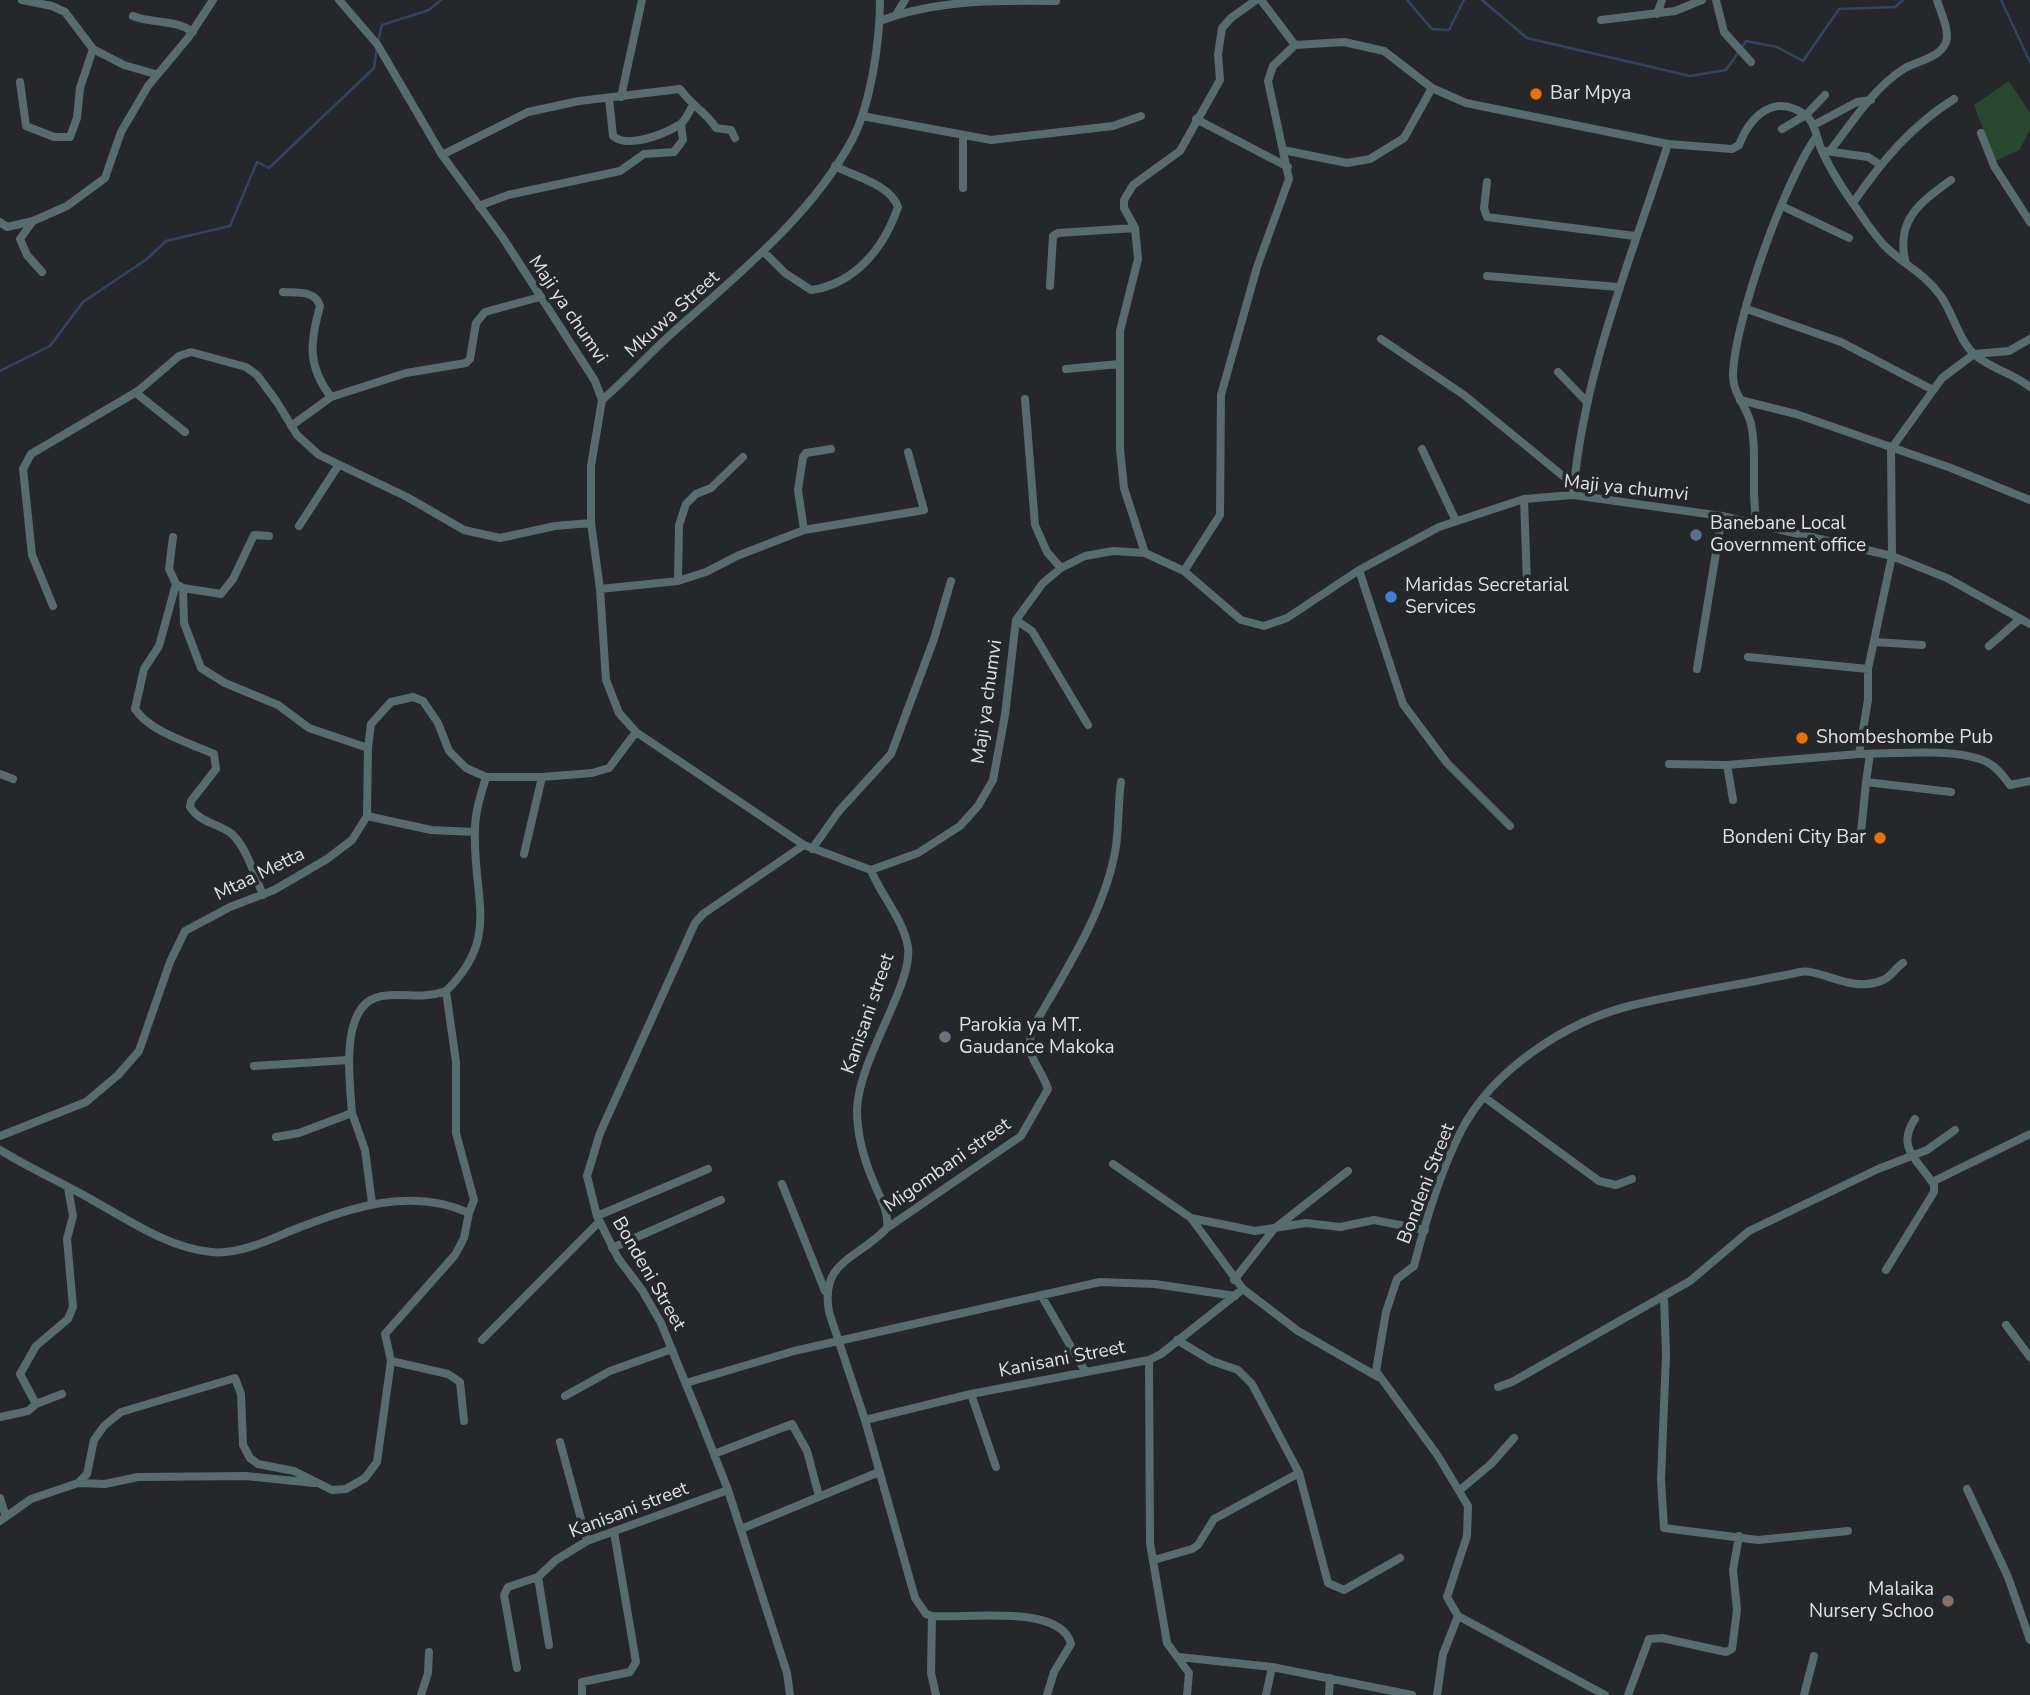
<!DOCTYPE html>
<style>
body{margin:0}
canvas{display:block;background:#25272a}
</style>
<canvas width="2030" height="1695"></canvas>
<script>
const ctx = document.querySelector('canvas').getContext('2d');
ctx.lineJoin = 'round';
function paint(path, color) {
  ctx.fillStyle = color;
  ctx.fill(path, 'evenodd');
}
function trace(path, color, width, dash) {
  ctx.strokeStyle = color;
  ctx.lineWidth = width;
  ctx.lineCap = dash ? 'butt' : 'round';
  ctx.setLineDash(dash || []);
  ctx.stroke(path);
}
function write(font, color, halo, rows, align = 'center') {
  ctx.font = font + ' "Nunito Sans",sans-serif';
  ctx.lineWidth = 7;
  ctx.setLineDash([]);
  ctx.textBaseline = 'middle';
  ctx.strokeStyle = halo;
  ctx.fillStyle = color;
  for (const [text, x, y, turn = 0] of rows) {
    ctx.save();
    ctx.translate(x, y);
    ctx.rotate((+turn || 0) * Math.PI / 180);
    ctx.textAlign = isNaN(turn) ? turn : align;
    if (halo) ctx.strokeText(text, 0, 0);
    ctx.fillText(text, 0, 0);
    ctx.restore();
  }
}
const green = new Path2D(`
 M2009 81 2030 113V130L2019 150 1995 161 1974 105Z`);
const stream = new Path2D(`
 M1407 0 1432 29 1449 30 1464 0
 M1482 0 1527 38 1690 76 1726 70 1738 53
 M2001 0 2030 62
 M378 41 382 25 429 10 441 0
 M1742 47 1746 41 1777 47 1803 61 1839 9 1895 7 1903 0
 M0 371 50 346 83 302 147 259 166 241 230 226 257 162 269 168 374 68 377 47`);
const street = new Path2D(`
 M22 0 52 6 65 12 93 49 124 65 155 74
 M339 0 377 44 442 155 503 238 595 381 602 400 591 466V523L600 589 606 680 619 713 636 732 804 845 871 870 918 853 960 826 978 806 993 780 1005 715 1016 620 1043 583 1061 568 1085 556 1113 551 1145 553 1184 571 1241 620 1264 626 1287 618 1359 570 1439 527 1524 499 1573 495 1722 516 1892 556 1947 578 2030 624
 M1261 0 1295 45
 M1716 0 1724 32 1751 62
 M897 13 905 0
 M1657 14 1662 0
 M133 16C153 24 175 19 193 32
 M1601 20 1675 11 1702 0
 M880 21C934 0 997 0 1056 1
 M20 82 26 126 54 137H70L77 118 80 88 93 49
 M621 97 642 0
 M609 98 613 136C628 149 664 134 679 125 685 122 688 113 692 107
 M862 116 991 140 1113 126 1141 116
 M1196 119 1288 167
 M1814 125 1857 102 1871 100
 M1782 129 1806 115 1825 95
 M1981 133 1994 166 2030 222
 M963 136V188
 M1283 150 1347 163 1370 159 1404 138 1432 88
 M1826 151 1868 157 1879 164
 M1830 151C1851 124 1873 89 1902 70 1915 61 1940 59 1946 42 1950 30 1940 11 1937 0
 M442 155 528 112 579 101 680 89C692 106 707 113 716 128L731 130 735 138
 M1487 182 1484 208 1487 217 1635 236
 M1853 203C1881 162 1911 126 1954 99
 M479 206 508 195 620 171 644 154 674 152 683 140 681 124
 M1782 206 1849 238
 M33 221 20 239 27 255 42 272
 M0 222 7 227 33 221 67 206 105 178 121 132 148 86 188 38 213 0
 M763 251 785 273 811 290C855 284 884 248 898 207 890 184 855 177 835 166
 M1905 260C1896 219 1921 202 1951 180
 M1487 276 1618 287
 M1050 286 1053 236 1058 233 1135 228
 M283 292C297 293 315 290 320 306 310 342 307 366 331 397L406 373 466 363 470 359 476 323 485 312 540 297
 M1747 309 1841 342 1933 390
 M1381 339 1464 395 1574 485
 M1066 369 1119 364
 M1558 372 1587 402
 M136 393 185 432
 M1025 399 1035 525 1047 552 1061 568
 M602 400C629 377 652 350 679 327 740 273 813 213 852 140 871 104 880 40 880 0
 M1740 400 1796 414 1951 468 2030 500
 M291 426 331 397
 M1422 449 1456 521
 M1573 495C1584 370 1630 262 1668 144
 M1524 499 1527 583
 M1757 525C1750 492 1758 454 1751 424 1747 406 1732 393 1733 374 1735 319 1784 183 1816 137
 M299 526 338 466
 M804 530 924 510 908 452
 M173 537 169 569 176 584 159 646 144 669 135 709C150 732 190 743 214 754L216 769 191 801 190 807C200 823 218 823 232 834 247 848 255 877 263 895
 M1145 553 1124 488 1120 449V331L1138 259 1135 228 1124 208V200L1133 185 1180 151 1220 80 1218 55 1222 28 1231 18 1256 0
 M1359 570 1403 704 1447 763 1510 826
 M1184 571 1220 515 1221 395 1257 267 1289 179 1268 81 1273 66 1295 45 1344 42 1384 51 1432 88 1466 103 1668 144 1732 149 1739 145C1750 117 1773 93 1804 114 1816 122 1816 138 1822 151 1830 169 1841 186 1852 202 1863 217 1874 236 1888 249 1905 265 1925 274 1940 295 1953 312 1958 340 1975 355 1991 369 2013 373 2030 387
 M678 581 679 525 686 504 696 494 711 488 743 457
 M176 584 183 588 184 623 201 668 225 683 278 705 309 728 368 748
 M183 588 221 594 233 579 254 535 269 536
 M600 589 678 581 706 572 737 556 804 530 798 490 803 457 806 453 831 449
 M53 606 32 555 23 469 31 454 138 391 179 356 191 352 246 367 257 375 277 402 297 435 319 455 407 497 464 530 500 538 555 526 591 523
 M1016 620 1032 631 1088 725
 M1875 642 1922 645
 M1989 646 2020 619
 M1748 657 1868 669
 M1697 669 1722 516
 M1859 754C1895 754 1955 747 1987 762 1997 767 2004 777 2010 785L2030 781
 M1870 754 1866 782 1951 792
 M1669 764 1727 765 1859 754 1868 700V669L1892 556 1891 449 1942 378 1974 354 2009 351 2030 339
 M1727 765 1733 800
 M0 774 13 779
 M367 816 431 830 474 832
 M1861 833 1866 782
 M812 849 839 811 891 754 934 639 951 581
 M524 854 542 777
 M871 870C881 896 903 918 908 947 913 985 858 1060 857 1110 857 1135 864 1160 874 1183 880 1198 889 1211 887 1228 857 1260 820 1260 829 1312L865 1420 915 1598 926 1614 932 1616 931 1673 936 1695
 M254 1066 349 1060
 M1484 1097 1599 1181 1616 1185 1632 1179
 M352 1113 365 1150 372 1203
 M0 1136 86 1102 118 1075 139 1051 170 962 185 931 230 907 274 890 327 859 352 840 367 816 368 748 371 724 391 702 413 697 423 701 438 723 449 751 466 768 486 777H542L592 773 609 768 636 732
 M276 1137 299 1133 352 1113C350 1083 338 1003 382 996 405 992 421 1000 446 991
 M0 1150C31 1169 63 1183 94 1201 130 1221 169 1248 211 1252 236 1255 265 1242 288 1232 344 1210 409 1185 469 1213L474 1200 456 1133V1062L446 991C502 937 472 896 475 830 475 812 481 794 486 777
 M1113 1164 1191 1218 1243 1289 1298 1331 1378 1377
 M1932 1182 2030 1134
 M782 1184 825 1291
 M597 1216 708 1169
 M1191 1218 1255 1231 1306 1223 1340 1227 1374 1220 1425 1230
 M887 1228 1021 1136 1048 1089C1039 1063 1024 1058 1032 1029 1064 973 1106 911 1116 846 1119 826 1118 804 1121 782
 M612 1248 721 1200
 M1886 1270 1934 1192V1185C1919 1161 1895 1148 1915 1119
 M1234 1280 1274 1229 1348 1171
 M1041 1295 1085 1371
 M1664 1297 1666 1355 1661 1480 1664 1528 1758 1540 1848 1531
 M2006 1325 2030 1357
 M482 1340 599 1222
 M1177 1340 1212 1361 1238 1370 1252 1384 1299 1473 1328 1583 1344 1590 1400 1558
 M1149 1360 1150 1543 1167 1643 1189 1673 1187 1695
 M391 1361 448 1374 460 1382 464 1421
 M686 1383 794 1351 1100 1282 1155 1284 1235 1296
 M1498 1387 1512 1382 1690 1281 1749 1231 1878 1169 1927 1150 1955 1130
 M971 1394 996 1467
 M565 1396 610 1371 672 1349
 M36 1404 20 1374 36 1346 68 1319 73 1307 67 1239 73 1216 68 1188
 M0 1417 28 1411 36 1404 62 1394
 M865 1420 971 1394 1149 1360 1161 1354 1243 1289
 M560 1442 587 1541
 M714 1454 792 1424 807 1451 819 1496
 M78 1483 87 1474 94 1440 104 1426 121 1412 235 1378 241 1394 243 1445 250 1458 258 1464 294 1471 332 1490 346 1489 365 1478 377 1462 391 1361 385 1334 455 1255 464 1238 469 1213
 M1967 1489 2008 1577 2030 1640
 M1460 1490 1491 1464 1514 1438
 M0 1498 5 1514
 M0 1521 31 1499 78 1483 105 1484 138 1477 246 1476 314 1483
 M741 1529 879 1472
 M1154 1560 1192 1549 1198 1545 1214 1519 1299 1473
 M538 1577 549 1645
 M932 1616C964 1619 1061 1603 1071 1644L1054 1672 1047 1695
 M1458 1616 1605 1695
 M1179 1657 1272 1667 1412 1695
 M517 1668 504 1595 508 1587 538 1577 556 1560 587 1541 728 1490
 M421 1695 428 1673 429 1652
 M582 1695V1682L630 1672 636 1662 614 1532
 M790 1695 787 1673 728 1490 701 1421 661 1323 642 1290 618 1258 597 1216 587 1176 600 1133 695 923 703 914 804 845
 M1266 1695 1272 1667
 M1329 1695 1330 1678
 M1437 1695 1443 1654 1458 1616 1447 1597 1467 1536 1468 1506 1438 1456 1376 1371 1386 1312 1397 1279 1414 1266C1425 1223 1441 1170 1461 1131 1493 1069 1567 1021 1633 1005 1688 992 1745 984 1800 972 1821 968 1851 994 1883 980 1891 977 1896 967 1903 963
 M1628 1695 1649 1639 1662 1638 1726 1652 1732 1649 1737 1610 1733 1570 1739 1536
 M1804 1695 1814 1656`);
const markers = [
 [1536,94,7,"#e8710a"],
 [1696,535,7,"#5c6f8a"],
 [1391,597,7,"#3f7fe0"],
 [1802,738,7,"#e8710a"],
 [1880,838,7,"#e8710a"],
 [945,1037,7,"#6b7280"],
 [1948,1601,7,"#8d6e63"]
];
const poiNames = [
 ["Bar Mpya",1550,94],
 ["Banebane Local",1710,524],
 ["Government office",1710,546],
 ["Maridas Secretarial",1405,586],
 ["Services",1405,608],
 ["Shombeshombe Pub",1816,738],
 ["Bondeni City Bar",1866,838,"right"],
 ["Parokia ya MT.",959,1026],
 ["Gaudance Makoka",959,1048],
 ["Malaika",1934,1590,"right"],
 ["Nursery Schoo",1934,1612,"right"]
];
const streetNames = [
 ["Maji ya chumvi",567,310,56],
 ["Mkuwa Street",673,315,-42],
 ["Maji ya chumvi",1626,489,6],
 ["Maji ya chumvi",988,702,-82],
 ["Mtaa Metta",260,875,-26],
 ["Kanisani street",869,1014,-71],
 ["Migombani street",948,1166,-35],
 ["Bondeni Street",1427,1184,-69],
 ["Bondeni Street",648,1274,60],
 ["Kanisani Street",1062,1360,-11],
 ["Kanisani street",629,1511,-21]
];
paint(green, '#284830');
trace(stream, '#324363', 2.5);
trace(street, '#566c6e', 8);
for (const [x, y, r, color] of markers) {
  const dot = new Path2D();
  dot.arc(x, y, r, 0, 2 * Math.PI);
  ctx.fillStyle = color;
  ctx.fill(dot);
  trace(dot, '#25272a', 2.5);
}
write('19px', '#e0e1e3', '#25272a', poiNames, 'left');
write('19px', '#e0e1e3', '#25272a', streetNames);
</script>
